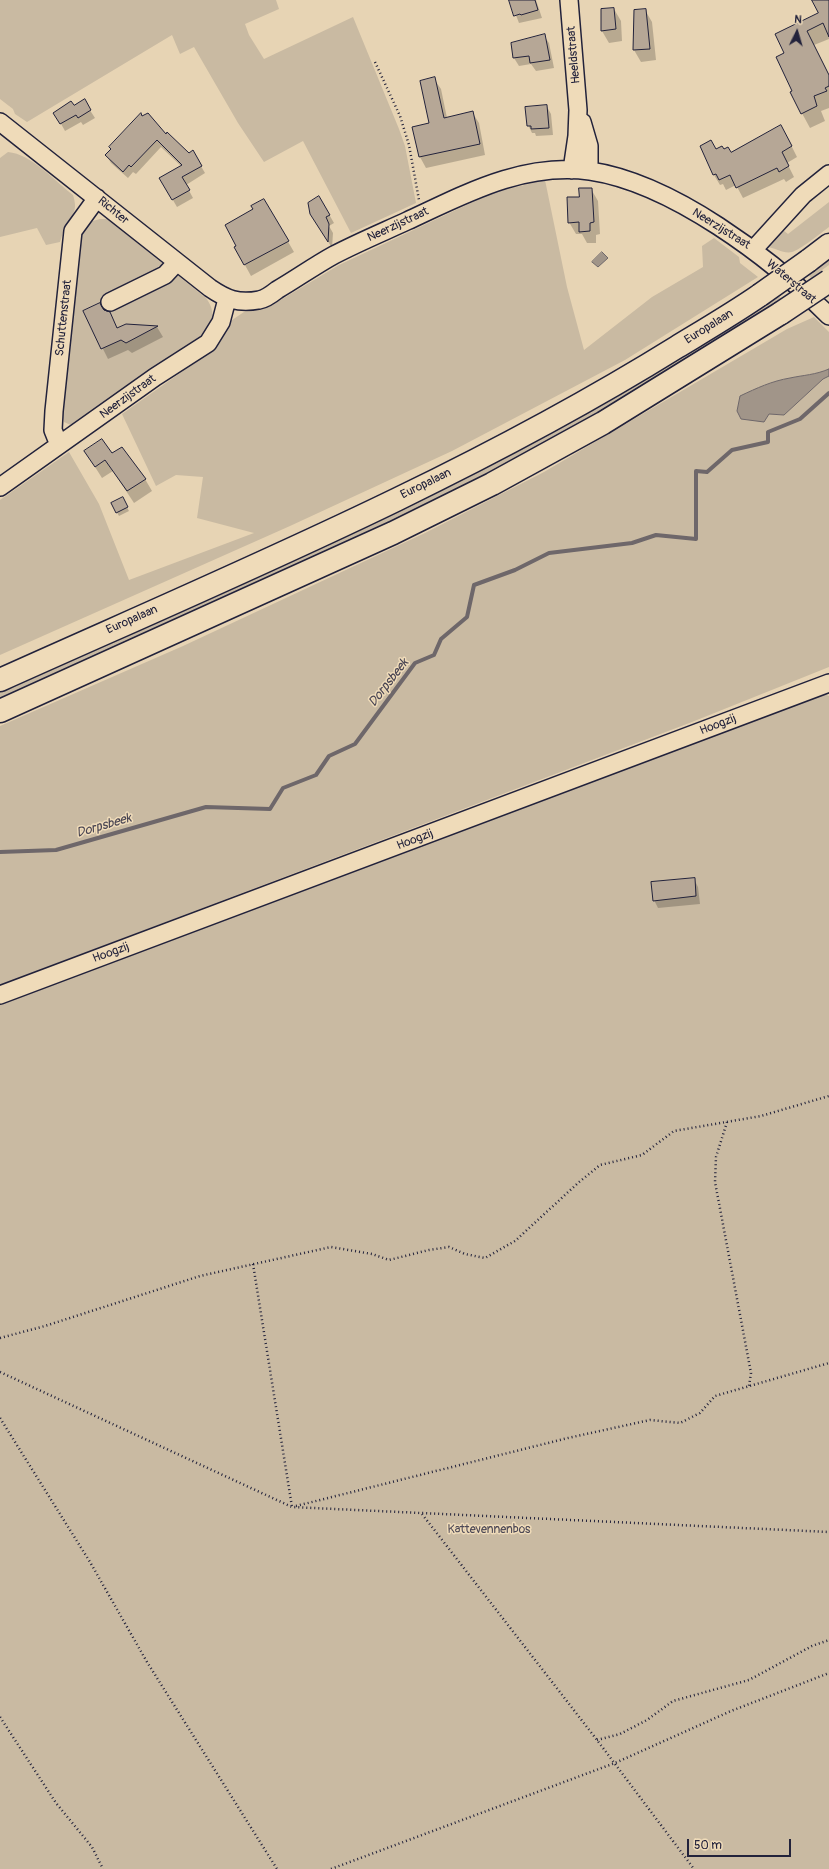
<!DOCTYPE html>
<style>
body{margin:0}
#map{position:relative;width:829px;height:1869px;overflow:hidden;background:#e7d4b4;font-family:Pangolin,sans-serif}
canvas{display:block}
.north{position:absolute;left:777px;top:12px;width:40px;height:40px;-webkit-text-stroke:3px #efdbb9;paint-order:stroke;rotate:5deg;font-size:11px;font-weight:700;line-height:16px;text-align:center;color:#22223b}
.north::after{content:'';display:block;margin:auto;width:14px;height:18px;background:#22223b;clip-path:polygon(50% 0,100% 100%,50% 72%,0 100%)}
.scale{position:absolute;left:687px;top:1839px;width:104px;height:18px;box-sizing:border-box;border:2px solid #22223b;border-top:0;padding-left:5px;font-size:12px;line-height:14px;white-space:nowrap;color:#22223b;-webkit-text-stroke:3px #efdbb9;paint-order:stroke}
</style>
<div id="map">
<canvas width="829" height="1869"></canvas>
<div class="north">N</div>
<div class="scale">50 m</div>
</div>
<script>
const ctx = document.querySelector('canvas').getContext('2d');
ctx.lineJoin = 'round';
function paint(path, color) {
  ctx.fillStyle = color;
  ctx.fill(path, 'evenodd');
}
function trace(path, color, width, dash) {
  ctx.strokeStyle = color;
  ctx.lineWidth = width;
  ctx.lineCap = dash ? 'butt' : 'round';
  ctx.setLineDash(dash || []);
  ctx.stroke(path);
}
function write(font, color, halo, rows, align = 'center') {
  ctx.font = font + ' Pangolin,sans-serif';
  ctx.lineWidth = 3;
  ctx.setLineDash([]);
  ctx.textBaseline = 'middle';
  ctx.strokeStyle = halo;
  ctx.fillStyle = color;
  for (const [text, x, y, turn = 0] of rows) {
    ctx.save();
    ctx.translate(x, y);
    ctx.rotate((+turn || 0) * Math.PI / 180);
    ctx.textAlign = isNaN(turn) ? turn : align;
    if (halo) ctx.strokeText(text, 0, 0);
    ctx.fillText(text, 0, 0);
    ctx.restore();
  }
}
const green = new Path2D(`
 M0 0H276L279 9 245 24 249 35 264 59 353 17 399 129 405 146 416 203 351 233 303 141 264 162 238 123 194 47 180 54 172 35 27 122 15 114 13 109 0 99Z
 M8 152C31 154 55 181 73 195 78 211 73 213 66 226 63 230 62 237 60 242L46 245 37 228 0 237V158Z
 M545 180 567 287 584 350 652 297 703 267 702 246 714 238 739 257 740 263 758 277 625 360 452 451 290 526 0 655V500L69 452 99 504 129 580 254 533 197 518 203 477 176 475 156 486 122 414 217 347 232 320 244 312 261 309 284 298 339 265 492 193Z
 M829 202V227C821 233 800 250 792 252 784 254 775 248 768 247V243L779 227 788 234Z
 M100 219H107L206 298C216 312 213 320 206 335L73 426 64 422 62 414 79 234 89 222Z
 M829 257V265L811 278 807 273Z
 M777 295 782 299C668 376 549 445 427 507L0 700V689L364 526 487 467 588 412Z
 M814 317 829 332V369C815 375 804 375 790 378 772 381 757 388 741 396L769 414 784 415 823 379 829 376V667L692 722 0 985V726L183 646 425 533 544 472 787 329Z
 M821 693 829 696V1869H0V1004L187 934Z`);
const water = new Path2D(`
 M602 252 608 258 598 267 592 262Z
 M829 369V376L823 379 784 415 769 414 764 422 741 419 737 411 740 396C757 388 772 381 790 378 804 375 815 375 829 369Z`);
const shadow = new Path2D(`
 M510 0H536L542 18 519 23Z
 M813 0H829V39L814 45 829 75V108L821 111 825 121 810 128 791 93 793 91 785 54 819 13Z
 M614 9 621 21 622 41 609 43 602 31Z
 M645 10 652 22 656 60 641 62 634 50Z
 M544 36 549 43 554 68 536 71 531 64 519 66 514 58Z
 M434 79 441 89 447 118 472 112 479 123 485 155 426 168 420 157 430 124Z
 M84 101 95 118 83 125 81 122 65 131 55 113Z
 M547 107 551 114 553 135 536 136 535 133H532L528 125Z
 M166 135 188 154 192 151 205 173 186 185 193 198 177 207 160 178 181 166 161 147 136 174 133 172 128 178 111 163 106 155Z
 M787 137 797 157 787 163 794 177 786 182 784 179 743 198 736 185 726 190 723 184 720 185 714 175 716 150H724L731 154Z
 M591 189 598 201 600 234 596 235V243H587L582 234H576L569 222 580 198Z
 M319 197 334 223 329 226 333 233 332 248 316 222Z
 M264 200 294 252 251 276 235 247 238 246 254 210Z
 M84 311 109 313 118 329 126 325 157 327 163 337 132 353 128 350 108 359Z
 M85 451 111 455 145 479 152 491 134 503 113 471 102 478Z
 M122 498 129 511 119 516 112 504Z
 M694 879 698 887 700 904 658 908 654 900Z`);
const stream = new Path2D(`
 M0 852 56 850 206 807 270 809 283 788 316 775 329 756 355 744 415 663 434 655 441 639 467 617 474 585 515 570 549 553 632 543 656 535 696 539V471L707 472 732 450 768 442V432L800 419 829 393`);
const building = new Path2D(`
 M509 0H535L538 10 521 15 520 14 514 16Z
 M812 0H829V37L823 23 807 31 829 75V86L825 88 827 91 814 96 817 106 801 114 790 92 792 91 776 57 784 53 775 34 818 13Z
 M614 8 616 29 601 31V9Z
 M646 9 650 49 633 50 634 10Z
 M545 34 550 60 530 63 529 56 513 58 511 43Z
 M435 77 444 118 473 111 480 144 419 157 412 127 429 123 420 81Z
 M85 99 91 110 78 118 76 115 60 124 53 113 71 101 74 105Z
 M547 105 549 128 531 129V126H527L525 107Z
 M141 113 142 116 148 113 166 134 167 132 189 153 193 150 202 166 182 177 190 190 172 200 159 178 182 165 157 140 131 167 129 165 123 172 105 155 111 149 109 147Z
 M781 125 792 146 782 152 789 166 779 172 777 168 736 188 730 175 719 180 716 174 713 175 700 146 711 140 716 149 722 146 724 149 728 147 731 152Z
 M579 188H592L594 222 590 223V231L579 232V222L568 223 567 197H579Z
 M319 196 330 215 326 217 329 224 328 242 310 214 308 203Z
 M264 199 289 241 244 265 234 247 236 246 225 225 253 209 251 206Z
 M100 303 104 310 110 312 117 328 126 324 158 326 126 343 121 340 101 349 83 311Z
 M102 439 112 453 122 447 146 479 127 491 105 460 95 467 84 451Z
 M123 497 128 507 116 513 111 503Z
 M695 878 696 896 653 901 651 882Z`);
const path = new Path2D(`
 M375 62 400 116 409 145 419 200
 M727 1122 716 1157 715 1182 751 1373 749 1386
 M253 1264 292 1507
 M0 1338 45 1326 200 1276 331 1247 372 1254 389 1260 429 1250 449 1247 465 1254 485 1258 515 1241 578 1183 600 1165 642 1155 674 1131 761 1116 829 1096
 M0 1372 292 1507 829 1532
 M0 1418 90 1562 147 1662 277 1869
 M296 1506 568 1438 650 1420 680 1423 700 1413 715 1396 829 1363
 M422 1514 597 1740 694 1869
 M0 1717 56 1803 92 1847 103 1869
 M597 1740 620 1734 647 1720 673 1701 749 1680 812 1646 829 1640
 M331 1869 615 1763 731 1711 829 1673`);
const minor = new Path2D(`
 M569 0 578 110 577 136 572 170
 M0 122 210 288C226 299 238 304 259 300 265 299 272 294 277 290 296 279 314 266 334 255 357 243 383 232 407 221 465 194 523 162 590 171 672 183 771 258 829 316
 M582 122 589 146V171
 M753 250 803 195 829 174
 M110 302 165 275 177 262
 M59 445 53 430 54 411 73 231 97 198
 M0 487 155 377 208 343 221 322 227 299
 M0 995 829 683`);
const highway = new Path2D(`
 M808 261 829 245
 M0 680C229 577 463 480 677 347 705 330 734 313 760 295
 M0 711 393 533 492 484 603 423 781 313`);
const highwayBridge = new Path2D(`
 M760 295 808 261
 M781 313 829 281`);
const streetNames = [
 ["Heeldstraat",574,55,-95],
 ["Richter",113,211,39],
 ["Neerzijstraat",398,225,-25],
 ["Neerzijstraat",721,229,32],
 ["Waterstraat",791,282,40],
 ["Schuttenstraat",64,318,-84],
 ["Europalaan",709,327,-32],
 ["Neerzijstraat",128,397,-36],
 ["Europalaan",426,484,-26],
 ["Europalaan",132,620,-24],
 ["Hoogzij",718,725,-21],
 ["Hoogzij",415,840,-21],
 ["Hoogzij",111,953,-20]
];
const parkNames = [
 ["Kattevennenbos",489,1530]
];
const waterNames = [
 ["Dorpsbeek",389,683,-52],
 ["Dorpsbeek",104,826,-16]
];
paint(green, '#c9baa2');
paint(water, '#a19589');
trace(water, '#6e676a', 1);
paint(shadow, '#0003');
trace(stream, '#6e676a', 4);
paint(building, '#b6a796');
trace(building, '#22223b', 1);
trace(minor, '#22223b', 20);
trace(highway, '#22223b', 25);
trace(path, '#22223b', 2.5, [1, 3]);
trace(minor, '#efdbb9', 17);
trace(highway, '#efdbb9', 22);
trace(highwayBridge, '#22223b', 25, []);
trace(highwayBridge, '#efdbb9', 22);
write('12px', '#22223b', '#efdbb9', streetNames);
write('12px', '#4c4855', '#efdbb9', parkNames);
write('italic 13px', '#484452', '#efdbb9', waterNames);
</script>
